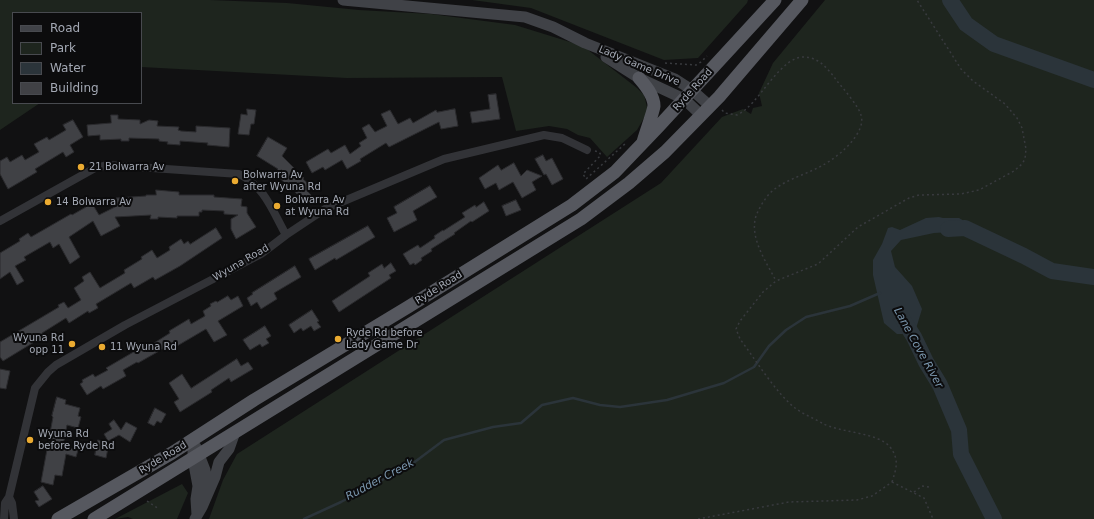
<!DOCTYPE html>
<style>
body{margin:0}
#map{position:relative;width:1094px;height:519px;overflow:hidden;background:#111112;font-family:"DejaVu Sans",sans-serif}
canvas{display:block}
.legend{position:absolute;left:12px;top:12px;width:130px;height:92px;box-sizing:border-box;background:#0c0c0d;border:1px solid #484a4f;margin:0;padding:5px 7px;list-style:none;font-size:12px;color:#a3a8b3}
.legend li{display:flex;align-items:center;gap:8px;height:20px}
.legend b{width:20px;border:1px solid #484a4f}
</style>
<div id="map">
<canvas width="1094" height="519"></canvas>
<ul class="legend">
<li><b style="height:5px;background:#404247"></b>Road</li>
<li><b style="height:11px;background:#1e251e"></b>Park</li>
<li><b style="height:11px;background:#2b343a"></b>Water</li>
<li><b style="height:11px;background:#404145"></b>Building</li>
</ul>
</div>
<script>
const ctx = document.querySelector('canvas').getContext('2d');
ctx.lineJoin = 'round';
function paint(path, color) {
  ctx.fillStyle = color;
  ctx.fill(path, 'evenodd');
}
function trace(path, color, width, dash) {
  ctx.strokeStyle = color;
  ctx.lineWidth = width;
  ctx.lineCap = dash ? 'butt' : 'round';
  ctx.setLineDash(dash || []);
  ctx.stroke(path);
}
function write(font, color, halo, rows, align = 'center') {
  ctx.font = font + ' "DejaVu Sans",sans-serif';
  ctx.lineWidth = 4;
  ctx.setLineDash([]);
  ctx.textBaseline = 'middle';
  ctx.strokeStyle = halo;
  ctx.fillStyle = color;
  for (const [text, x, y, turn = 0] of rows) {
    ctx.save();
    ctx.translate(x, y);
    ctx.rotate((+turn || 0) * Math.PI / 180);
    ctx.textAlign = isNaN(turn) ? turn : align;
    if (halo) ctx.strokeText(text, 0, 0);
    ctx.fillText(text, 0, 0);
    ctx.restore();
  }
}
const green = new Path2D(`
 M0 0H210L287 3 359 10 431 14 515 25 583 46 637 88 644 95 648 111 637 130 607 157 590 138 578 135 567 129 549 126 516 131 502 77 347 78 141 67V13H13V103H40L0 130Z
 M472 0H748L747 3 698 58 664 60 531 8Z
 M825 0H1094V519H209L223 480 237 454 661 183 722 117 743 109 751 114 753 108 762 106 759 93 773 63Z
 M182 484 188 493 177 519H133L128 517 115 519Z`);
const water = new Path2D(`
 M939 217 943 218H959L971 225V229L968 231 934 233 901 240 891 251 895 267 912 286 922 309 915 332 906 334H897L884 323 873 275V260L882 244 888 228 892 227 900 230 926 218Z`);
const stream = new Path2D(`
 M304 519 341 502 412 464 444 440 493 427 521 423 542 405 573 398 600 405 620 407 667 400 724 383 754 367 769 346 786 330 806 317 850 306 880 293`);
const river = new Path2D(`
 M950 0 966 24 994 44 1094 80
 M948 229 965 228 1024 256 1052 271 1094 277
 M900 315 914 337 926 362 940 385 959 430 961 454 994 519`);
const building = new Path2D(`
 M496 94 500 119 472 123 470 112 490 109 488 95Z
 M247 109 256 110 254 124H251L249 135 238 134 241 114 247 115Z
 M455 109 458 126 441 129 439 122 389 147 386 143 360 159 361 161 347 169 342 160 325 170 323 167 312 173 306 162 328 149 331 153 345 145 350 154 361 146 359 143 367 138 362 128 369 124 375 132 387 126 381 114 390 110 398 124 410 118 413 123 436 110 437 112Z
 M111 115H118V119L140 120V124L149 120 158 121 157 126 179 127 178 130 181 131 196 132V126L230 128 229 147 207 145 208 143 180 141V145L167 144 168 142 159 141V139L129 138V141H121V139L100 140V135L88 136 87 125 111 123Z
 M73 120 83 137 70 145 74 152 66 157 63 152 35 169 37 172 8 189 0 174V161L7 157 10 162 22 155 25 160 39 152 34 144 47 137 49 140 66 130 63 125Z
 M268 137 287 148 282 156 304 178 303 179 313 188 308 192 313 197 307 203 274 173 278 169 257 156Z
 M543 155 546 161 552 158 563 179 552 185 546 174 544 175 535 159Z
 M514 163 521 176 527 170 542 176 532 182 536 190 522 198 513 182 499 190 496 183 485 189 479 178 498 165 501 170Z
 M430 186 437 197 413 211 417 220 394 232 387 218 397 213 394 207Z
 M156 190 179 192V195H214V197L242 199 241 206 247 207V213L256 227 236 239 231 229V219L238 215 224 214V211L202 210V212H199V216H177V218L158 217V219H150L151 215 115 217 120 226 101 236 93 221 69 237 80 257 70 264 59 244 53 248 50 242 24 257 26 260 15 266 24 281 17 285 10 272 0 279V253L20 241 19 239 28 233 31 237 71 214 72 215 86 207 84 203 90 200 99 215 117 206 116 198 146 196V195H156Z
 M516 200 521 210 506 216 502 206Z
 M484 202 489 211 472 222 471 221 454 233 455 234 431 249 432 251 421 258 422 260 415 265 414 263 410 265 403 254 418 245 420 248 435 238 434 236 443 230V231L465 217 462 213 475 205 476 207Z
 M368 226 375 237 336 260 335 258 315 270 309 259Z
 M216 228 222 238 180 266 155 280 153 277 134 288 131 283 96 304 98 308 89 313 88 311 69 323 66 318 42 333 44 336 3 361 0 357V342L59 307 58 305 64 302 68 308 81 300 74 288 84 281 82 277 90 272 100 288 125 273 124 270 142 259 141 257 152 250 157 258 170 250 169 247 181 239 184 244 188 241 190 244Z
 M391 263 396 271 389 275 391 278 339 312 332 301 370 276 368 273 382 264 384 268Z
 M295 266 301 277 274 293 277 299 261 309 257 302 251 306 247 298 253 294 252 293Z
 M228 296 231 300 238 296 243 306 218 321 227 335 214 342 206 329 177 346 175 342 138 363 137 362 123 370 126 376 103 389 101 386 87 395 80 384 83 382 82 380 93 374 95 377 108 370 106 368 149 343 151 345 170 333 169 331 189 319 191 324 205 316 203 311 211 306 210 304 216 301 217 302Z
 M312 310 319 321 317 322 321 327 314 331 311 326 303 331 301 328 294 333 289 325Z
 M265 326 271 336 266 339 269 343 262 347 260 344 250 350 243 340Z
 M237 359 241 366 248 362 253 369 231 382 229 378 211 390 212 392 180 412 174 402 179 399 169 383 182 374 191 388Z
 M0 369 10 371 6 389 0 388Z
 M57 397 66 400 65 404 80 408 78 416 81 417 78 428 67 425 63 446 78 450 76 457 66 454 62 476 55 475 53 485 41 482 53 417 52 416Z
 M155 408 166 414 161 423 157 421 154 426 148 423Z
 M114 420 121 430 126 422 137 428 130 442 119 435 108 441 104 434 112 429 109 424Z
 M98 440 109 443 106 458 95 455Z
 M43 486 52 499 39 507 35 501 39 500 34 492Z`);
const path = new Path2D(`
 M665 63 696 65 701 62 707 56
 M722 110 725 113 737 115C741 113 744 111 747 108 762 96 783 56 804 57 819 57 829 70 837 81 843 88 859 107 861 115 867 133 837 158 823 165 806 175 785 179 770 193 764 200 759 208 756 216 749 238 767 263 776 281
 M595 151 599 152 601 155 583 174 586 179 626 143
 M892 482C896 469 900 460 890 447 878 432 839 433 822 423 813 418 803 414 795 408 776 393 755 359 740 339L736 329 740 321 763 292 776 281 818 264 858 227 909 198 919 195 961 194 979 190 1014 171 1022 164 1025 159 1026 149 1022 128 1017 118 1005 104 973 81 961 69 917 0
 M892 482 924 498 933 519
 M914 492 922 486 929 487
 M147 501 159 509
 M698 519 789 502 857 500 872 496 892 482`);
const minor = new Path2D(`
 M0 221 95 168 108 165 239 174C265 187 272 210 286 235
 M9 497 12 503 14 519
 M4 519 5 503 9 497 35 388 48 372 56 365 125 325 261 254 286 235 325 209 444 159 544 135 562 138 587 150`);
const secondary = new Path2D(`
 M343 0 525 17 553 27 585 43 675 79 692 90 710 106
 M606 57 639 78 684 99 701 115
 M193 441V459L198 486 196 499 197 515
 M196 447 205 470 208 492
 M195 519 202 507 215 477 219 462 229 449 235 432`);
const trunk = new Path2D(`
 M639 78C645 85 654 95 654 106 653 113 645 134 643 142
 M58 519 172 453 254 400 408 307 572 205 615 172 659 126 775 0
 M94 519 581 219 629 183 665 152 719 97 802 0`);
const markers = [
 [81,167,4,"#ebab31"],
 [235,181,4,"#ebab31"],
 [48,202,4,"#ebab31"],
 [277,206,4,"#ebab31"],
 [338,339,4,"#ebab31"],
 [72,344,4,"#ebab31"],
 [102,347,4,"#ebab31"],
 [30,440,4,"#ebab31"]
];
const streetNames = [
 ["Lady Game Drive",639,66,23],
 ["Ryde Road",693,90,-48],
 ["Wyuna Road",241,263,-30],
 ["Ryde Road",439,288,-32],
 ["Ryde Road",163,458,-31]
];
const poiNames = [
 ["21 Bolwarra Av",89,167],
 ["Bolwarra Av",243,175],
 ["after Wyuna Rd",243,187],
 ["Bolwarra Av",285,200],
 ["at Wyuna Rd",285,212],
 ["14 Bolwarra Av",56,202],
 ["Ryde Rd before",346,333],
 ["Lady Game Dr",346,345],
 ["Wyuna Rd",64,338,"right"],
 ["opp 11",64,350,"right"],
 ["11 Wyuna Rd",110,347],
 ["Wyuna Rd",38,434],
 ["before Ryde Rd",38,446]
];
const waterNames = [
 ["Lane Cove River",918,348,61],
 ["Rudder Creek",380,480,-28]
];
paint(green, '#1e251e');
paint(water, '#2b343a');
trace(stream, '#2b343a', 2.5);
trace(river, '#2b343a', 16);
paint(building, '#404145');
trace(building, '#2b2b2e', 1);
trace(path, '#383a3e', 1.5, [2, 3]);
trace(minor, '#323337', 8);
trace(secondary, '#404247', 11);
trace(trunk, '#56585f', 13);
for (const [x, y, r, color] of markers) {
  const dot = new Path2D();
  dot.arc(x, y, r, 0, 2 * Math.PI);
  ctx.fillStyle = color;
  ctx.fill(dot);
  trace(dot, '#0c0c0d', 1.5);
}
write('10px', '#a3a8b3', '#0c0c0d', streetNames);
write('10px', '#a3a8b3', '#0c0c0d', poiNames, 'left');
write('italic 11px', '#7a96ad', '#0c0c0d', waterNames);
</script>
